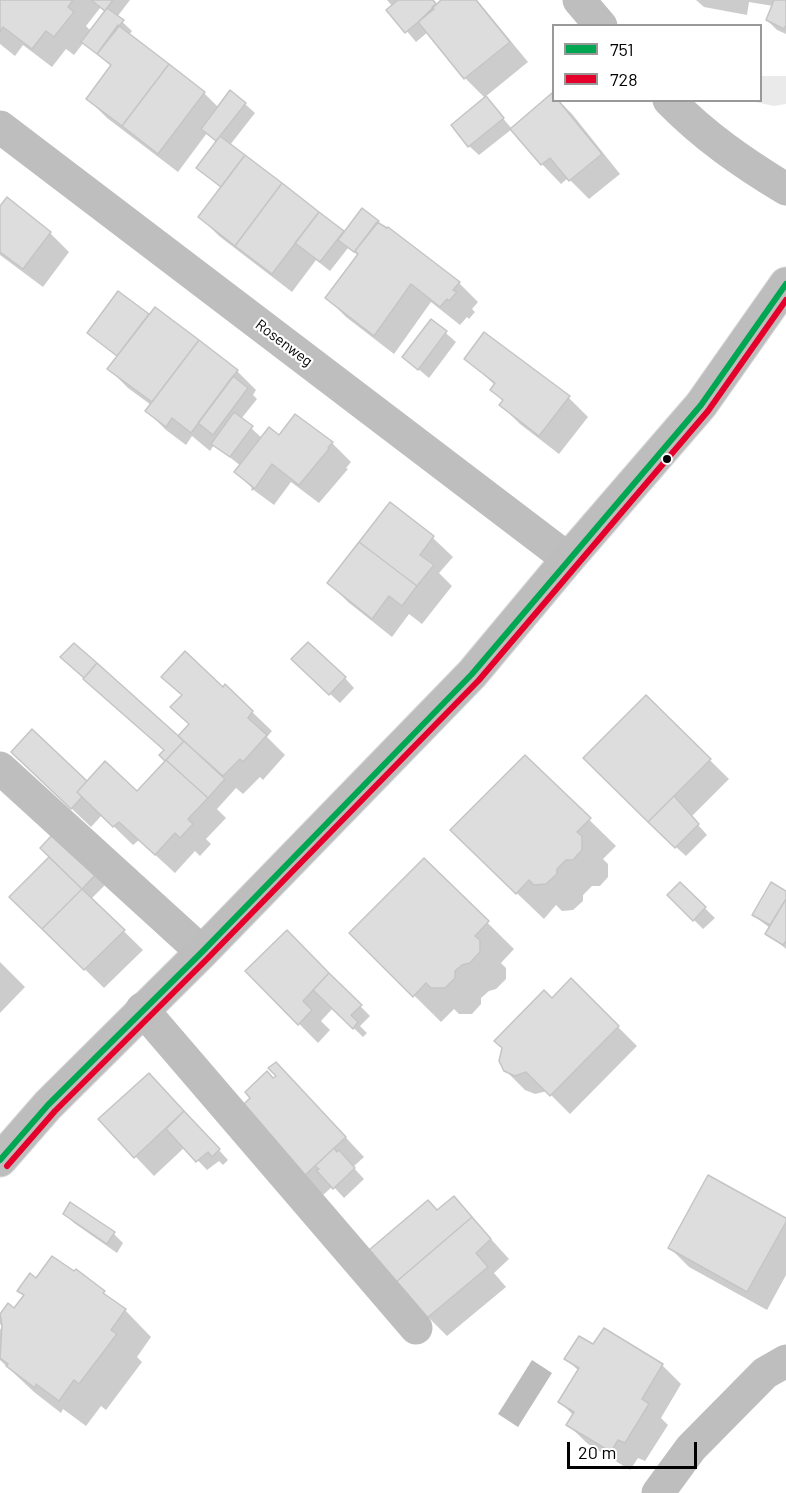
<!DOCTYPE html>
<style>
body{margin:0}
#map{position:relative;width:786px;height:1493px;overflow:hidden;background:#fff;font-family:Barlow,sans-serif}
canvas{display:block}
.legend{position:absolute;left:552px;top:24px;width:210px;height:78px;box-sizing:border-box;background:#fff;border:2px solid #999;margin:0;padding:8px 10px;list-style:none;font-size:18px;color:#000}
.legend li{display:flex;align-items:center;gap:12px;height:30px}
.legend b{width:30px;border:2px solid #999}
.scale{position:absolute;left:567px;top:1442px;width:130px;height:27px;box-sizing:border-box;border:3px solid #000;border-top:0;padding-left:8px;font-size:18px;line-height:21px;white-space:nowrap;color:#000;-webkit-text-stroke:4px #fff;paint-order:stroke}
</style>
<div id="map">
<canvas width="786" height="1493"></canvas>
<ul class="legend">
<li><b style="height:8px;background:#00a651"></b>751</li>
<li><b style="height:8px;background:#e4002b"></b>728</li>
</ul>
<div class="scale">20 m</div>
</div>
<script>
const ctx = document.querySelector('canvas').getContext('2d');
ctx.lineJoin = 'round';
function paint(path, color) {
  ctx.fillStyle = color;
  ctx.fill(path, 'evenodd');
}
function trace(path, color, width, dash) {
  ctx.strokeStyle = color;
  ctx.lineWidth = width;
  ctx.lineCap = dash ? 'butt' : 'round';
  ctx.setLineDash(dash || []);
  ctx.stroke(path);
}
function write(font, color, halo, rows, align = 'center') {
  ctx.font = font + ' Barlow,sans-serif';
  ctx.lineWidth = 4.5;
  ctx.setLineDash([]);
  ctx.textBaseline = 'middle';
  ctx.strokeStyle = halo;
  ctx.fillStyle = color;
  for (const [text, x, y, turn = 0] of rows) {
    ctx.save();
    ctx.translate(x, y);
    ctx.rotate((+turn || 0) * Math.PI / 180);
    ctx.textAlign = isNaN(turn) ? turn : align;
    if (halo) ctx.strokeText(text, 0, 0);
    ctx.fillText(text, 0, 0);
    ctx.restore();
  }
}
const green = new Path2D(`
 M761 76H786V104L774 106 750 101 760 100Z`);
const water = new Path2D(`
 M532 1360 552 1373 518 1427 498 1414Z`);
const shadow = new Path2D(`
 M0 0H130L117 17 132 31 129 35 204 93 219 108 245 104 255 113 230 145 344 233 377 222 459 283 478 302 472 309 475 312 469 319 467 317 460 325 431 302 394 354 346 317 327 298 359 256 348 248 330 271 316 260 292 292 219 236 200 217 222 188 208 177 217 142 207 133 178 172 107 118 88 99 112 67 84 42 74 55 66 49 52 67 23 45 15 56 0 44ZM100 8 106 12 91 31 86 26Z
 M387 0H433L437 5 443 0H477L528 62 485 97 512 129 552 95 554 100H558L572 114 620 174 589 199 568 178 561 184 542 164 512 129 479 155 469 146 485 98 465 78 428 32 416 42 389 10 393 7Z
 M696 0H786V34L777 30 767 20 773 6 749 2 747 15 704 7Z
 M0 208 50 233 69 252 43 287 0 255Z
 M119 293 149 317 237 371 256 390 253 395 257 399 241 419 262 438 279 437 332 443 351 462 346 468 348 469 319 503 291 482 274 505 255 491 236 472 241 466 214 445 210 451 192 436 186 445 166 430 147 411 151 405 128 388 109 369 118 357 89 333Z
 M432 321 456 342 429 378 404 357Z
 M466 359 569 398 588 417 559 454 520 424 501 405 504 402 492 390 495 385Z
 M390 504 433 538 453 557 439 573 452 586 422 624 409 614 392 637 348 602 329 583Z
 M303 669 345 678 354 688 340 703Z
 M163 677 223 689 225 686 272 731 267 737 285 755 263 780 260 777 243 794 236 788 217 809 226 818 206 839 211 844 200 856 195 851 175 873 139 840 133 845 102 815 91 827 32 771 137 793 167 761 161 755 165 751 85 679 178 738 191 725 183 696Z
 M646 697 729 779 691 817 707 835 686 856 668 840Z
 M525 757 616 846 603 859 608 864V877L600 886H592L583 895V901L573 910 562 911 556 905 544 919 478 856Z
 M54 835 106 884 91 899 143 950 104 988 11 897 52 857Z
 M424 860 514 949 501 963 506 968V979L496 989 489 991 481 998V1004L472 1014H459L454 1009 441 1022 351 933Z
 M680 884 715 918 703 929 669 895Z
 M786 893V949L767 933 770 928 753 915Z
 M287 932 370 1016 360 1026 367 1033 363 1037 333 1008 321 1021 330 1030 318 1043 247 971Z
 M0 962 25 987 0 1013Z
 M571 980 637 1046 570 1114 547 1091 535 1094 525 1090 505 1070 552 1000Z
 M273 1080 295 1083 364 1157 353 1167 364 1179 344 1198 333 1186 323 1195 304 1176Z
 M168 1094 228 1160 223 1165 219 1161 207 1170 185 1147 154 1176 100 1119Z
 M454 1198 509 1259 494 1273 506 1287 447 1336 428 1317 437 1212Z
 M65 1214 114 1234 123 1243 117 1253 74 1223Z
 M786 1220V1275L767 1310 689 1267 670 1248Z
 M76 1271 125 1310 151 1337 137 1357 142 1362 106 1410 101 1406 86 1426 63 1409 61 1413 34 1392 0 1360V1330L2 1326 0 1324V1316L8 1305 14 1310 24 1296 19 1291 36 1280 75 1274Z
 M594 1346 662 1365 681 1384 661 1418 668 1425 645 1461 638 1458 630 1470 588 1444 568 1425 574 1416 560 1402 579 1371 566 1359Z`);
const building = new Path2D(`
 M0 0H73L68 7 74 12 54 37 46 31 32 49 3 27 0 32Z
 M91 0H113L105 11Z
 M398 0H433L436 4 432 7 434 9 405 33 386 10Z
 M441 0H476L510 42 464 79 418 22Z
 M774 0H786V25L784 29 766 20Z
 M107 8 124 20 97 54 81 42Z
 M118 25 169 64 122 126 86 99 111 65 97 54Z
 M169 64 205 92 158 154 122 126Z
 M230 90 246 103 216 141 201 129Z
 M552 93 554 100H558L602 154 569 181 550 158 541 165 510 129Z
 M486 96 504 118 468 147 451 125Z
 M220 136 245 155 221 187 196 168Z
 M245 155 282 183 235 246 198 217Z
 M282 183 319 212 272 274 235 246Z
 M7 197 51 232 23 269 0 252V206Z
 M362 208 379 221 354 252 338 240Z
 M319 212 344 231 320 262 295 243Z
 M377 222 387 228 388 227 460 282 453 290 457 292 449 301 447 299 440 307 411 284 374 336 325 298 358 254 355 251Z
 M118 291 149 314 117 356 87 333Z
 M155 307 199 340 152 402 107 369Z
 M431 319 447 331 418 370 402 357Z
 M484 332 570 396 539 436 499 405 503 400 490 390 495 383 464 359Z
 M199 340 238 370 191 433 172 418 166 427 145 411Z
 M233 376 248 388 213 435 198 423Z
 M234 412 253 426 230 457 211 444Z
 M295 414 333 442 328 448 329 449 299 485 272 464 256 487 252 490 253 487 234 472 269 427 279 435Z
 M390 502 434 536 420 555 434 565 417 586 359 542Z
 M359 542 417 586 402 606 389 596 372 619 327 583Z
 M308 642 346 677 329 695 291 659Z
 M74 643 97 663 84 678 60 657Z
 M185 651 223 687 225 684 253 711 248 718 267 735 243 762 240 759 223 776 178 736 189 724 170 707 182 695 161 677Z
 M97 663 184 741 165 761 159 755 164 750 83 679Z
 M646 695 711 759 648 822 583 758Z
 M32 729 87 781 77 792 82 797 71 809 11 752Z
 M184 741 225 779 208 798 166 760Z
 M525 755 591 818 577 832 582 836V850L573 860H566L557 869V874L546 884 534 885 529 880 516 894 450 830Z
 M166 760 208 798 188 819 193 824 180 838 175 833 155 855 119 822 113 827 77 792 105 761 137 791Z
 M674 796 699 824 675 848 648 822Z
 M54 833 97 873 82 889 40 848Z
 M49 857 82 889 42 929 9 897Z
 M424 858 489 921 475 936 480 940V952L470 963 462 965 455 971V978L445 988H431L426 983 413 997 349 933Z
 M680 882 706 907 693 921 667 895Z
 M771 882 786 891V899L770 925 752 915Z
 M82 889 125 930 84 970 42 929Z
 M786 899V941L783 945 765 934Z
 M287 930 329 973 303 1001 312 1010 298 1025 245 971Z
 M329 973 362 1005 351 1015 358 1022 353 1029 313 990Z
 M571 978 619 1026 550 1096 526 1072 515 1076 504 1071 499 1061 502 1048 494 1041 544 990 552 998Z
 M276 1062 346 1137 303 1177 240 1108 250 1098 245 1092 267 1071 273 1078 276 1076 268 1068Z
 M149 1073 184 1111 134 1158 98 1119Z
 M184 1111 220 1149 212 1157 208 1152 196 1162 166 1129Z
 M334 1148 337 1152 339 1150 355 1168 333 1189 316 1170 319 1169 315 1166Z
 M708 1175 786 1218V1222L747 1292 668 1248Z
 M454 1196 472 1217 396 1282 369 1250 428 1200 437 1210Z
 M70 1202 115 1232 107 1244 63 1214Z
 M472 1217 491 1239 476 1253 488 1267 427 1318 396 1282Z
 M52 1256 74 1271 76 1269 105 1291 103 1293 126 1309 111 1330 117 1334 79 1384 74 1380 59 1401 36 1384 35 1388 6 1366 8 1364 0 1358 2 1325 0 1314 8 1303 14 1308 24 1295 17 1291 30 1273 36 1278Z
 M604 1328 663 1364 642 1399 649 1404 625 1443 618 1440 611 1452 566 1425 574 1412 558 1402 579 1368 564 1359 579 1336 593 1344Z`);
const minor = new Path2D(`
 M579 0 601 26
 M669 100C704 136 743 163 786 189
 M0 127 568 559
 M0 768 202 952
 M142 1009 416 1328
 M658 1493 691 1448 765 1373 786 1361`);
const major = new Path2D(`
 M0 1160 48 1105 202 952 472 674 568 559 701 405 786 284`);
const bus1 = new Path2D(`
 M0 1160 48 1105 202 952 472 674 701 405 786 284`);
const bus2 = new Path2D(`
 M7 1166 55 1111 208 958 479 680 708 411 786 300`);
const markers = [
 [667,459,5,"#000"]
];
const streetNames = [
 ["Rosenweg",284,343,37]
];
paint(green, '#eaeaea');
paint(water, '#bcbcbc');
paint(shadow, '#0003');
paint(building, '#ddd');
trace(building, '#c5c5c5', 1.5);
trace(major, '#dbdbdb', 35);
trace(minor, '#bebebe', 33);
trace(major, '#bdbdbd', 33);
trace(bus1, '#00a651', 6);
trace(bus2, '#e4002b', 6);
for (const [x, y, r, color] of markers) {
  const dot = new Path2D();
  dot.arc(x, y, r, 0, 2 * Math.PI);
  ctx.fillStyle = color;
  ctx.fill(dot);
  trace(dot, '#fff', 2);
}
write('15px', '#000', '#fff', streetNames);
</script>
